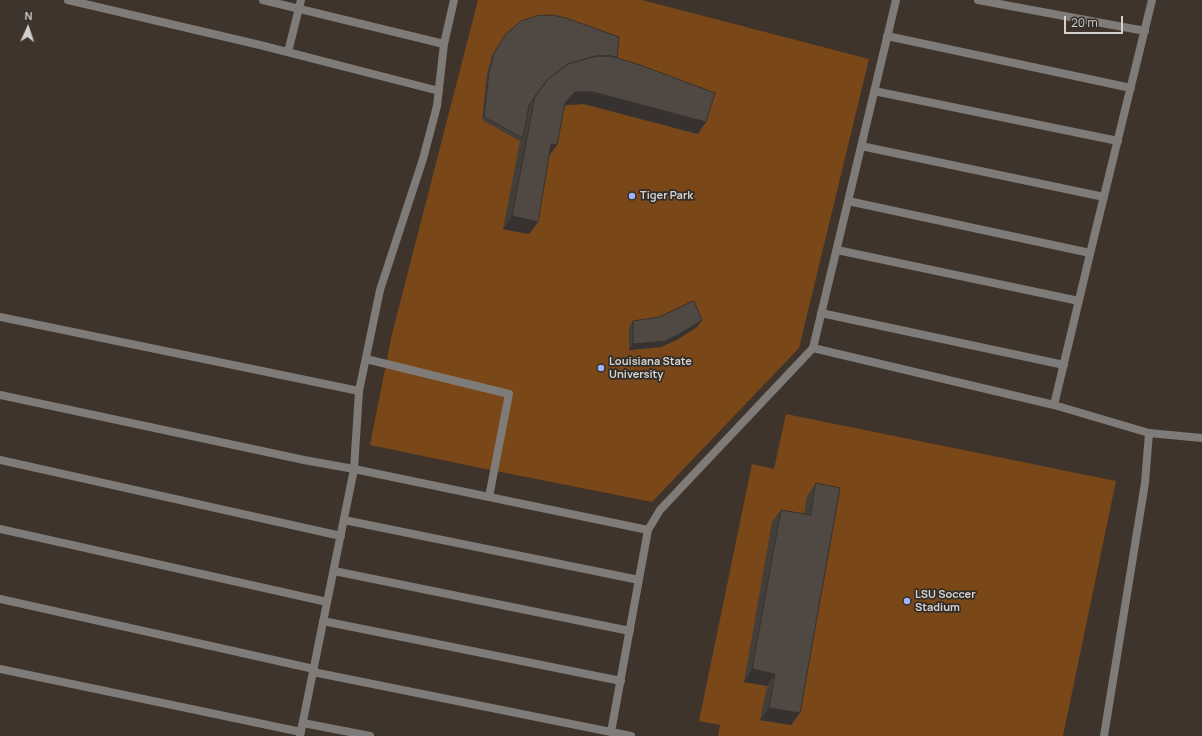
<!DOCTYPE html>
<style>
body{margin:0}
#map{position:relative;width:1202px;height:736px;overflow:hidden;background:#332d28;font-family:Manrope,sans-serif}
canvas{display:block}
.north{position:absolute;left:8px;top:8px;width:40px;height:40px;-webkit-text-stroke:3px #332d28;paint-order:stroke;rotate:3deg;font-size:11px;font-weight:700;line-height:16px;text-align:center;color:#d5d1ce}
.north::after{content:'';display:block;margin:auto;width:14px;height:18px;background:#d5d1ce;clip-path:polygon(50% 0,100% 100%,50% 72%,0 100%)}
.scale{position:absolute;left:1064px;top:16px;width:59px;height:18px;box-sizing:border-box;border:2px solid #d5d1ce;border-top:0;padding-left:5px;font-size:12px;line-height:14px;white-space:nowrap;color:#d5d1ce;-webkit-text-stroke:3px #332d28;paint-order:stroke}
</style>
<div id="map">
<canvas width="1202" height="736"></canvas>
<div class="north">N</div>
<div class="scale">20 m</div>
</div>
<script>
const ctx = document.querySelector('canvas').getContext('2d');
ctx.lineJoin = 'round';
function paint(path, color) {
  ctx.fillStyle = color;
  ctx.fill(path, 'evenodd');
}
function trace(path, color, width, dash) {
  ctx.strokeStyle = color;
  ctx.lineWidth = width;
  ctx.lineCap = dash ? 'butt' : 'round';
  ctx.setLineDash(dash || []);
  ctx.stroke(path);
}
function write(font, color, halo, rows, align = 'center') {
  ctx.font = font + ' Manrope,sans-serif';
  ctx.lineWidth = 3.5;
  ctx.setLineDash([]);
  ctx.textBaseline = 'middle';
  ctx.strokeStyle = halo;
  ctx.fillStyle = color;
  for (const [text, x, y, turn = 0] of rows) {
    ctx.save();
    ctx.translate(x, y);
    ctx.rotate((+turn || 0) * Math.PI / 180);
    ctx.textAlign = isNaN(turn) ? turn : align;
    if (halo) ctx.strokeText(text, 0, 0);
    ctx.fillText(text, 0, 0);
    ctx.restore();
  }
}
const built = new Path2D(`
 M0 0H1202V736H0Z`);
const green = new Path2D(`
 M478 0H642L869 59 799 348 652 502 481 468 370 445 392 334Z
 M786 414 1116 481 1063 736H718L720 725 699 721 752 464 774 469Z`);
const service = new Path2D(`
 M68 0 260 45 439 91
 M263 0 444 44 454 0
 M896 0 813 348 1054 405 1149 433 1202 438
 M978 0 1145 31
 M887 36 1131 88
 M288 52 301 0
 M874 91 1118 141
 M861 146 1104 197
 M848 201 1090 253
 M837 250 1079 301
 M821 313 1064 365
 M0 317 359 391 354 469 304 460 0 395
 M366 359 509 394 489 497
 M359 391 380 290 423 159 437 106 444 44
 M1054 405 1095 233 1152 0
 M0 460 341 536
 M344 520 639 580
 M0 529 327 602
 M334 571 630 631
 M0 599 314 669
 M323 621 621 681
 M0 669 301 732
 M313 672 611 732
 M303 723 370 736
 M300 736 354 469 648 530
 M631 736 611 732 648 530 660 510 813 348
 M1104 736 1145 483 1149 433`);
const wall = new Path2D(`
 M505 35 617 58 698 134 584 104 566 105 564 107 549 156 529 234 503 229 520 141 482 120 487 74 492 56Z
 M702 320 697 327 678 339 661 347 629 350V328L633 321Z
 M816 483 791 725 760 720 767 686 744 682 772 522 781 510 804 514 807 496Z`);
const shadedWall = new Path2D(`
 M575 92H593L706 122 698 134 584 104 566 105 557 115 565 103Z
 M551 144 557 145 548 157Z
 M512 216 538 222 529 234 503 229Z
 M702 320 697 327 678 339 661 347 629 350 633 344Z
 M752 669 775 674 767 686 744 682Z
 M769 708 800 713 791 725 760 720Z`);
const building = new Path2D(`
 M553 15 566 18 619 37 617 58 611 56H596L568 64 548 79 529 105 523 138 484 117 489 71 494 53 505 35 521 21 536 16Z
 M596 56H611L640 65 715 93 706 122 593 92H575L565 103 557 145 551 144 538 222 512 216 535 96 548 79 568 64Z
 M694 301 702 320 683 332 666 341 633 344V321L659 317Z
 M816 483 840 488 800 713 769 708 775 674 752 669 781 510 810 515Z`);
const markers = [
 [632,196,4,"#9bb4fd"],
 [601,368,4,"#9bb4fd"],
 [907,601,4,"#9bb4fd"]
];
const poiNames = [
 ["Tiger Park",640,196],
 ["Louisiana State",609,362],
 ["University",609,375],
 ["LSU Soccer",915,595],
 ["Stadium",915,608]
];
paint(built, '#3f342b');
paint(green, '#794718');
trace(service, '#7e7b78', 8);
paint(wall, '#443e3a');
paint(shadedWall, '#37322f');
paint(building, '#4f4843');
trace(building, '#37322f', 1);
for (const [x, y, r, color] of markers) {
  const dot = new Path2D();
  dot.arc(x, y, r, 0, 2 * Math.PI);
  ctx.fillStyle = color;
  ctx.fill(dot);
  trace(dot, '#332d28', 1.5);
}
write('bold 11px', '#d5d1ce', '#332d28', poiNames, 'left');
</script>
